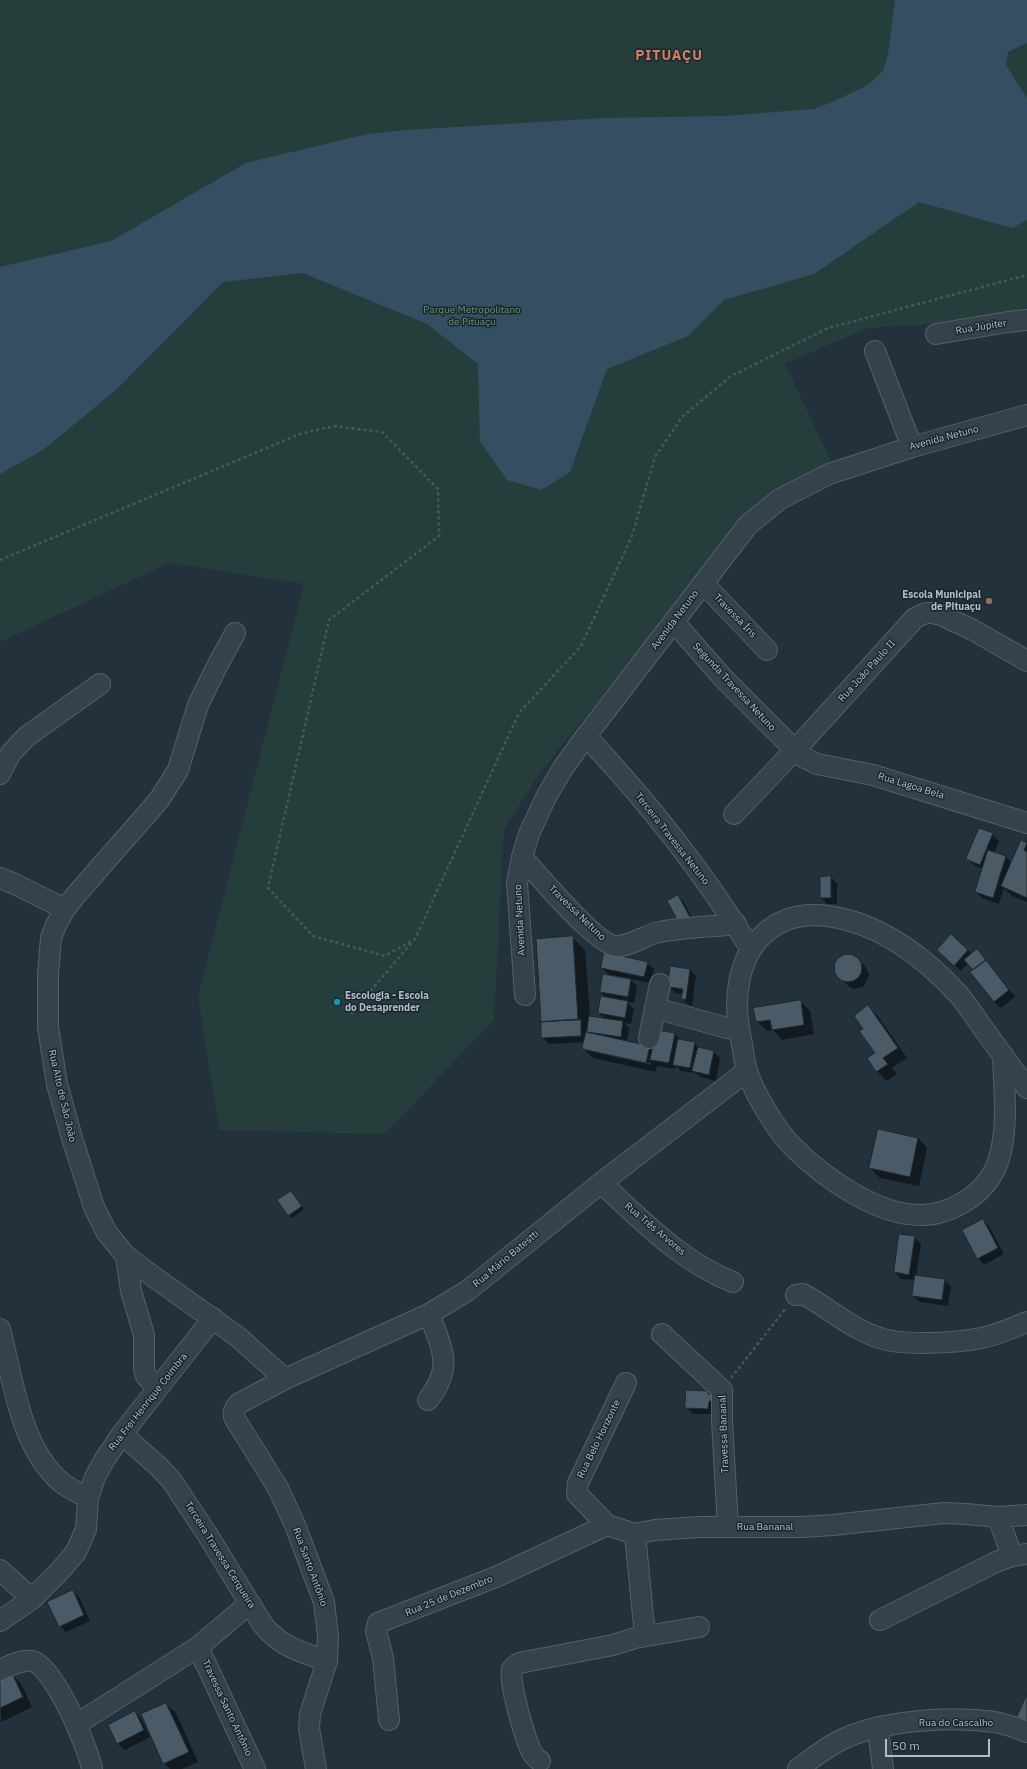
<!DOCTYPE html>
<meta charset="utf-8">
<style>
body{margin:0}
#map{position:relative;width:1027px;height:1769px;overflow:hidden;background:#22313b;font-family:"IBM Plex Sans",sans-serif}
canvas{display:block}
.scale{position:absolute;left:885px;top:1739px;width:105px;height:18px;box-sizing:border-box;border:2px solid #b1bdc7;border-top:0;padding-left:5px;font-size:12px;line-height:14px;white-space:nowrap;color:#b1bdc7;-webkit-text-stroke:3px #1b2730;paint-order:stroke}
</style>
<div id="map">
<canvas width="1027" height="1769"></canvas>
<div class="scale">50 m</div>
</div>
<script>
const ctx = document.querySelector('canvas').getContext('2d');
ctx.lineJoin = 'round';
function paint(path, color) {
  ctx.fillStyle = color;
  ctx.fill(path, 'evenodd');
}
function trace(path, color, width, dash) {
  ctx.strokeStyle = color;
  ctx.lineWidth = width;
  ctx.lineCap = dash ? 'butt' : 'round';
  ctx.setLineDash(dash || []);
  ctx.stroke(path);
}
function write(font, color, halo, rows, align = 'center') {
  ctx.font = font + ' "IBM Plex Sans",sans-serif';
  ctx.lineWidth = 3;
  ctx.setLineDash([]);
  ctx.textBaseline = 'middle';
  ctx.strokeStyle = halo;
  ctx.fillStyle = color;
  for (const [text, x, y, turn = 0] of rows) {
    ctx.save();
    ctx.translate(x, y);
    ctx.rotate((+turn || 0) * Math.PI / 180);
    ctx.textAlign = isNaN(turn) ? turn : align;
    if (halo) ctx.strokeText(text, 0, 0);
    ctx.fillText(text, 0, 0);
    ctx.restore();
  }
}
const green = new Path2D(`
 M0 0H1027V310L924 325 867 328 785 364 831 461 757 503 540 773 504 829 494 1020 385 1134 219 1130 198 996 304 584 169 563 0 642Z`);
const water = new Path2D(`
 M895 0H1027V43L1008 52 1006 65 1027 98V220L1012 228 919 202 814 274 724 300 688 336 607 369 570 472 541 490 507 480 480 441 478 364 427 324 303 273 223 282 117 389 43 450 0 474V267L111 241 246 163 367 134 406 130 605 118 725 116 813 109 830 103 868 85 883 71 888 54Z`);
const shadow = new Path2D(`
 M992 834 999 841 994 853 1006 857 1012 863 1027 844V902L1012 896 1004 888 999 904 982 898 976 892 983 869 974 865 968 859Z
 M831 877 837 884V904H827L821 897Z
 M677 896 684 902 696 926 687 931Z
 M951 936 972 954 983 956 1015 997 1001 1008 994 1002 975 970 968 963 961 971 944 957Z
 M572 937 585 950 590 1017 605 1019 599 1013 607 999 601 992 610 976 602 968 647 963 654 969 650 983 630 979 637 986 634 1003 627 1002 634 1009 631 1024 624 1023 629 1028 627 1042 649 1047 653 1051 657 1031 675 1034 681 1041 694 1043 699 1048 714 1052 720 1058 716 1081 700 1077 696 1073 681 1071 676 1066 675 1069 657 1066 656 1072 593 1058 583 1048 585 1042 549 1044 542 1037 544 1023 542 1021ZM593 1050 651 1063V1065L593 1052Z
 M846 955 855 956 865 966 869 974 868 978 864 986 855 989 851 988 837 976 835 968 838 959Z
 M671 967 690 970 696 976 692 1006 689 1005 682 999 683 994 675 993 669 986Z
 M800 1001 810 1011 814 1034 782 1040 773 1030 767 1031 757 1021Z
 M868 1007 878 1016 907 1058 892 1068 897 1074 887 1081 877 1071 876 1053 864 1029Z
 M918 1138 927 1148 919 1186 880 1178 870 1168Z
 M293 1195 304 1209 292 1218 289 1215Z
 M983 1220 989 1226 1004 1254 984 1265 978 1258Z
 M914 1237 921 1244 916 1276 944 1280 951 1286 948 1306 920 1302 913 1296 916 1280 901 1279 895 1272Z
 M708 1392 712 1396 714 1414H693L686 1407Z
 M73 1591 79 1597 90 1621 66 1632 60 1626Z
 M12 1674 21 1684 32 1707 1 1722 0 1680Z
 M166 1704 176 1713 198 1762 182 1769H170L164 1763Z
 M135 1712 141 1718 150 1737 125 1750 118 1744 109 1725Z`);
const building = new Path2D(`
 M979 828 993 833 980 865 966 859Z
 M1021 840 1027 843 1024 850 1027 852V898L1001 886Z
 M988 850 1006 856 993 898 975 892Z
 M831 876V898H820V877Z
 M678 895 691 919 680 925 667 901Z
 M951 934 968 950 954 966 937 950Z
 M573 936 578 1019 541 1022 536 939Z
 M977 949 986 960 973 970 964 960Z
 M604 952 648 962 644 977 601 968Z
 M834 968a14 14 0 1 1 28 0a14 14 0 1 1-28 0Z
 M986 960 1009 990 994 1002 970 972Z
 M670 966 690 969 686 1000 681 999 683 989 668 987Z
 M603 974 631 979 628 997 600 992Z
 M601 996 628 1001 625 1018 598 1013Z
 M801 1000 804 1025 772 1030 770 1020 756 1022 753 1008Z
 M868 1005 898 1048 883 1058 888 1064 876 1072 867 1058 875 1053 859 1031 863 1029 854 1016Z
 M589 1016 623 1021 621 1037 587 1032Z
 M581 1020V1036L541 1038V1022Z
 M657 1030 675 1033 669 1063 650 1060Z
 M586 1032 650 1046 646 1063 582 1049Z
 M678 1039 695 1042 690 1068 673 1065Z
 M698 1047 714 1051 709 1075 692 1071Z
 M878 1129 918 1138 910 1177 869 1168Z
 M291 1191 302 1206 288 1216 277 1200Z
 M983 1219 998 1248 977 1259 962 1230Z
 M899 1234 915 1236 909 1275 894 1272Z
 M915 1275 945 1279 942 1300 912 1296Z
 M686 1390 708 1391V1394L716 1395 715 1401H709L708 1409 685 1408Z
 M73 1590 84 1615 59 1627 47 1602Z
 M12 1673 23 1697 0 1708V1678Z
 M1027 1694V1721L1017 1717Z
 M166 1703 189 1752 163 1764 141 1714Z
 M135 1711 144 1730 117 1744 108 1725Z`);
const path = new Path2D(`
 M0 560 300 434 334 426 382 432 438 489 439 536 329 620 268 888 313 936 385 956 415 939 519 713 581 646 632 536 655 457 682 417 731 376 828 328 1027 275
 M351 1014 413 941
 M731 1378 786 1308`);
const minor = new Path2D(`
 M936 334 1008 322 1027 320
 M875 351 912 447
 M703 583 767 650
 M674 622 724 679 801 756 817 764 873 775 1027 823
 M235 633 216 668 198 705 178 770 159 800 75 896 65 909 56 925 51 938 48 974V1027L57 1084 72 1138 94 1207 107 1233 126 1256 151 1275 238 1337 285 1379
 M586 736C647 801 704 873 750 948
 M0 774 11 753 26 737 100 684
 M734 814 795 750 915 618 926 613H933L941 615 973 630 1027 661
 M522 857C537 874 597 945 616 946 629 947 647 934 660 932 685 927 711 927 736 924
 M0 878 15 884 65 909
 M525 995 517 883 522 857 529 834 546 797 563 768 586 736 748 525 780 499 829 474 912 447 1027 415
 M655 1008 727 1028 738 1027
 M649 1038 660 984
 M1003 1055C1004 1090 1009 1128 998 1162 992 1179 978 1195 962 1203 951 1210 935 1215 922 1215 877 1216 823 1177 793 1147 776 1130 754 1093 747 1071 744 1060 743 1049 741 1039 733 1003 736 960 764 934 782 917 804 913 828 916 879 923 924 957 958 994 966 1003 973 1014 980 1024 996 1046 1011 1067 1027 1088
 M601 1183C641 1219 681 1262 733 1282
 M126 1256 131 1291 144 1335V1369L146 1376 157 1388
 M796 1295 803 1294C829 1308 851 1329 880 1338 902 1346 957 1343 981 1338 997 1335 1012 1328 1027 1322
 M0 1329C13 1379 20 1448 62 1483 70 1489 79 1493 88 1498
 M662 1334 722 1390V1421L728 1527
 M626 1383 578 1483 577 1494 607 1525 635 1534 655 1530 699 1527H802L833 1525 944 1513 966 1514 998 1517 1027 1515
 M428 1400C454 1367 442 1349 429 1314
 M122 1434 160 1468 172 1481 207 1534 263 1625C282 1648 300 1651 327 1661
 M998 1517 1012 1556
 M635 1534 645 1636
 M0 1570 32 1599
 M880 1620 996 1562 1012 1556 1027 1554
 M0 1621 32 1599 58 1573 76 1552 86 1529 88 1498 95 1477 105 1459 122 1434 213 1318
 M198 1647 255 1769
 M0 1670C9 1666 22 1659 32 1661 54 1666 88 1747 92 1769
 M389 1720 383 1658 376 1631 378 1623 498 1576 607 1525
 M77 1724 198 1647 250 1603
 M878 1728 883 1769
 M540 1761C537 1759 535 1757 533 1754 526 1743 508 1681 512 1669 514 1666 517 1665 519 1663L613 1645 635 1638 699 1627
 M316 1769 309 1728 310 1714 327 1661 328 1636 324 1602 295 1525 278 1488 235 1419C232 1413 234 1409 238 1404L285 1379 429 1314 467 1291 601 1183 747 1071
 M798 1769C811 1759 824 1749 839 1741 880 1720 949 1716 995 1722 1006 1724 1017 1728 1027 1732`);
const markers = [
 [989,601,4,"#8d6e63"],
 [337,1002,4,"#0f9aa8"]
];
const parkNames = [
 ["Parque Metropolitano",472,310],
 ["de Pituaçu",472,322]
];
const streetNames = [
 ["Rua Júpiter",981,327,-9],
 ["Avenida Netuno",944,438,-15],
 ["Travessa Íris",735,616,46],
 ["Avenida Netuno",675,620,-53],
 ["Rua João Paulo II",867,671,-48],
 ["Segunda Travessa Netuno",734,687,47],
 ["Rua Lagoa Bela",911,786,17],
 ["Terceira Travessa Netuno",672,839,52],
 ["Travessa Netuno",577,913,44],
 ["Avenida Netuno",520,920,-93],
 ["Rua Alto de São João",62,1096,77],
 ["Rua Três Arvores",655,1229,40],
 ["Rua Mário Batestti",506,1259,-40],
 ["Rua Frei Henrique Coimbra",148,1402,-52],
 ["Travessa Bananal",724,1434,-92],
 ["Rua Belo Horizonte",599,1439,-64],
 ["Rua Bananal",765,1527],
 ["Terceira Travessa Cerqueira",220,1555,58],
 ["Rua Santo Antônio",310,1567,70],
 ["Rua 25 de Dezembro",449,1596,-22],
 ["Travessa Santo Antônio",227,1708,65],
 ["Rua do Cascalho",956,1723]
];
const poiNames = [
 ["Escola Municipal",981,595],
 ["de Pituaçu",981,607],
 ["Escologia - Escola",345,996,"left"],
 ["do Desaprender",345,1008,"left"]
];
const districtNames = [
 ["PITUAÇU",669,56]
];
paint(green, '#253e3c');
paint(water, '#354f62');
paint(shadow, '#0007');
paint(building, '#4a5b67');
trace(building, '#1d2932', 1);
trace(minor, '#546069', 22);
trace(path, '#445a59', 2.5, [3, 3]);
trace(minor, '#36424b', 20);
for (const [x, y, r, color] of markers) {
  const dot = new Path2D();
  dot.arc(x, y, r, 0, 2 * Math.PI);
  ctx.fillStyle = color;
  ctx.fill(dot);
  trace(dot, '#1b2730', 1.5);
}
write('10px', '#68986b', '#1b2730', parkNames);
write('10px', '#b1bdc7', '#1b2730', streetNames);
write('bold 10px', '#b1bdc7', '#1b2730', poiNames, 'right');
ctx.letterSpacing = '1px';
write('bold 14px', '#d47e5e', '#1b2730', districtNames);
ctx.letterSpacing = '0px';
</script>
